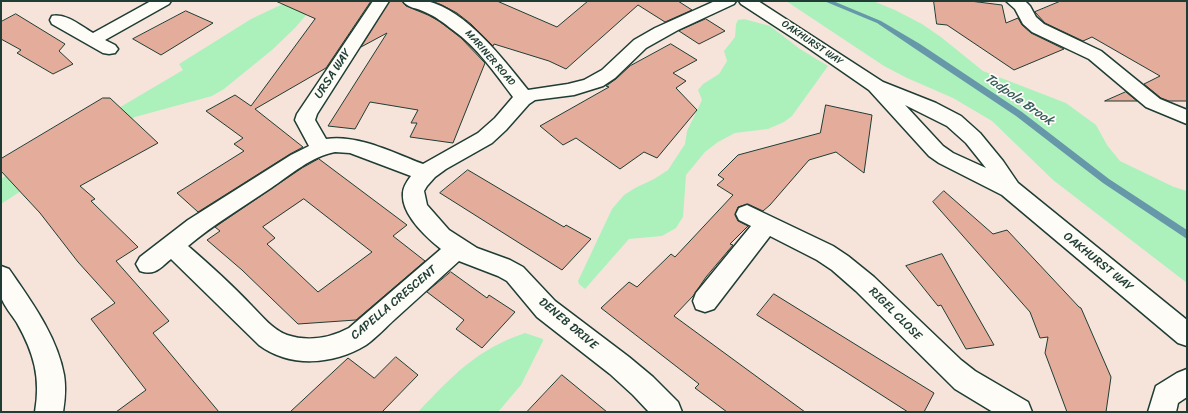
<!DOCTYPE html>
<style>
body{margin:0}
#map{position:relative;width:1188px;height:413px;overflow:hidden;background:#f6e4db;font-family:Sriracha,sans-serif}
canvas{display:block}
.frame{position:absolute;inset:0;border:2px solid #1f3d34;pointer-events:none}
</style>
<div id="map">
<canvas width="1188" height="413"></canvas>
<div class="frame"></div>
</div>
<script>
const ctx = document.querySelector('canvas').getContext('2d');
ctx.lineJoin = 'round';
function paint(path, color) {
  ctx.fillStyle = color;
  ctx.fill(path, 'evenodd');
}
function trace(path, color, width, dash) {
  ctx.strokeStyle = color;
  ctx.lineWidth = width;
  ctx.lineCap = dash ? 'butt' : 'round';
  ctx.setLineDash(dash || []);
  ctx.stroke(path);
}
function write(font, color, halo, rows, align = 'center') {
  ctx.font = font + ' Sriracha,sans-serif';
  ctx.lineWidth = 3.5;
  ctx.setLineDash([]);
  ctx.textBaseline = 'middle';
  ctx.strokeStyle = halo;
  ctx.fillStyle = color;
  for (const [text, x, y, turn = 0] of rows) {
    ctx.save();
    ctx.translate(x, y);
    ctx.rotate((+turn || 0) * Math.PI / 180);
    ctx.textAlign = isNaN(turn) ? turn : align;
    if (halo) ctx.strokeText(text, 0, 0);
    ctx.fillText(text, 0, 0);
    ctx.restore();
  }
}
const green = new Path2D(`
 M289 1H318L295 28 272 50 224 89 212 96 135 117 1 204V179L22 165 183 70 179 64 251 19Z
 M786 1H873L895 10 922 24 941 37 983 71 1066 103 1096 125 1107 145 1120 161 1174 187 1187 191V283L1053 180 992 121 953 98 907 78 884 66Z
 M744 19 770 26 800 49 828 66 792 116 784 122 768 129 735 133 718 142 705 152 686 175 683 217 676 228 662 236 629 239 585 289 579 284 578 281 612 209 624 195 635 188 654 179 668 170 685 144 687 131 702 100 698 90 703 84 719 74 727 61 724 51 735 37 736 24 738 20Z
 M525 333 543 339V341L521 385 498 412H418C452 376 477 349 525 333Z`);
const stream = new Path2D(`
 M824 1H833L881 21 920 44 1022 112 1109 179 1187 230V239L1103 183 1016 116 914 48 877 23Z`);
const building = new Path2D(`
 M276 1H371L326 68 255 109 303 147 290 154 198 212 177 193 244 151 234 144 243 138 206 111 235 95 251 106 315 19Z
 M390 1H402L406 6 428 15 439 21 461 38 485 63 453 143 410 137 417 123H411L418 110 370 102 355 129 328 126 387 33 361 47Z
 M431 1H497L557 27 588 1H678L692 10 665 22 638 5 566 69 549 61 494 44 493 46 471 24 457 13 442 5Z
 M934 1H970L1002 5 1006 23 1018 18 1022 25 1031 33 1064 49 1014 70 947 25 937 24Z
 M1061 1H1187V101H1169L1161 98 1144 84 1160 76 1092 37 1083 41 1045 23 1035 12Z
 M186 11 213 23 161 55 133 39Z
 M16 14 65 44 59 51 73 64 53 74 17 53 21 50 1 39V22Z
 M706 19 725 31 699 44 679 31Z
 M671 44 697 60 673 73 686 81 676 88 697 110 657 158 644 152 620 169 576 138 563 145 540 126 609 87 606 86 616 79 630 66Z
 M1126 92 1137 101H1105Z
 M103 98H110L158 143 80 186 95 199 91 201 138 247 116 261 169 321 153 333 219 412H116L146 390 91 319 115 303 78 262 40 213 1 171V159Z
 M826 105 872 115 864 173 836 152 809 160 770 205 763 211 748 204 738 207 735 215 738 221 748 226 730 244 733 245 706 277 693 296 674 316 805 412H727L695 388 699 384 601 308 629 282 637 287 671 254 675 257 733 195 717 185 724 179 718 175 738 155 820 133Z
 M319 159 407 225 393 236 425 261 356 320 298 324 242 270 207 240 220 231 215 227 302 168ZM304 199 372 252 318 292 267 244 275 238 263 227Z
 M468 170 564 227 566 225 591 239 562 270 440 193Z
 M944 191 993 234 1007 230 1079 307 1081 308 1111 377 1106 412H1067L1045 353 1048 337 1040 338 1030 312 933 202Z
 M942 254 994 345 966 349 941 305 938 306 906 266Z
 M451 272 487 298 489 295 515 312 482 348 456 329 464 320 427 292Z
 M774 294 934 393 924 412H908L757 315Z
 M396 357 418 375 382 412H290L348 358 374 378Z
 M562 375 607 412H527Z`);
const minor = new Path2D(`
 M151 1H171L169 4 105 40 115 45 118 49 115 53 109 54 103 53 52 24 50 20 52 16C66 13 81 26 93 33Z
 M373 1H389L317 114 315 120 326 139C357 134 394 153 423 164L478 133 495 118 513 97C495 73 477 47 453 30 444 23 435 16 425 12 418 8 407 8 403 1 411 1 420 0 427 1 466 10 504 60 528 90L568 84 584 80 602 70 634 40 655 28 715 1H736L734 4 678 30 646 48 615 78 603 86 574 95 535 100 529 104 506 130 492 143 446 169 435 177 427 186 424 191 427 205 449 230 477 248 510 260 523 267 555 301 629 357 653 377 678 402 682 412H649L633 395 610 374 537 317 507 281 498 276 459 261C438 280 417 299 395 319 386 327 376 338 366 345 333 365 290 368 259 345L171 259C160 268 155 276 140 271L136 264 140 257 188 220 291 155 309 146 295 120 297 114ZM335 152 350 153 411 176C408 180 403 187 403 193 401 214 426 237 441 249L349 328C330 338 308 342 287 335 273 330 262 316 252 306 232 285 210 265 188 246 214 224 243 207 271 188 290 175 312 156 335 152Z
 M1006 1H1025L1030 6 1036 17 1044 24 1101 51 1160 99 1187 110V124L1146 107 1089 59 1032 32 1023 24 1015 9Z
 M747 205 833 246 848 256 874 277 961 360 975 371 1028 402 1032 412H993L955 389 856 291 832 270 817 260 770 236 714 309 705 312 696 309 693 301 696 293 751 226 739 220 736 214 739 208Z
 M1 266 9 269C31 301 57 336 64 375 66 388 65 400 63 412H35C41 378 34 353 17 323 12 315 4 306 1 297 0 288 1 275 1 266Z
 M1187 369V397L1178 403 1176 412H1148L1156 386 1177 373Z`);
const tertiary = new Path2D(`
 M739 1H758L883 82 936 103 961 116 980 133 1003 161 1018 183 1187 320V346L1178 343 1002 195 939 163 929 156 869 90 804 45 741 4ZM905 105 947 126 966 143 986 168 953 153 943 146Z`);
const farStreetnames = [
 ["OAKHURST WAY",812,43,34],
 ["MARINER ROAD",490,58,49]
];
const streetNames = [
 ["URSA WAY",333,74,-57],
 ["OAKHURST WAY",1098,262,39],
 ["CAPELLA CRESCENT",394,303,-40],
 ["RIGEL CLOSE",895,314,45],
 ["DENEB DRIVE",568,324,40]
];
const waterNames = [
 ["Tadpole Brook",1019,100,35]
];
paint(green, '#acf1bc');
paint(stream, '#6798aa');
paint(building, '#e4ac9b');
trace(building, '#1f3d34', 1);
trace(minor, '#1f3d34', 3);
trace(tertiary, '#1f3d34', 3);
paint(minor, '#fdfcf7');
paint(tertiary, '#fdfcf7');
write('10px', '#1f3d34', '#fdfcf7', farStreetnames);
write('12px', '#1f3d34', '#fdfcf7', streetNames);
write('italic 13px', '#375b5b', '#fdfcf7', waterNames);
</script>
